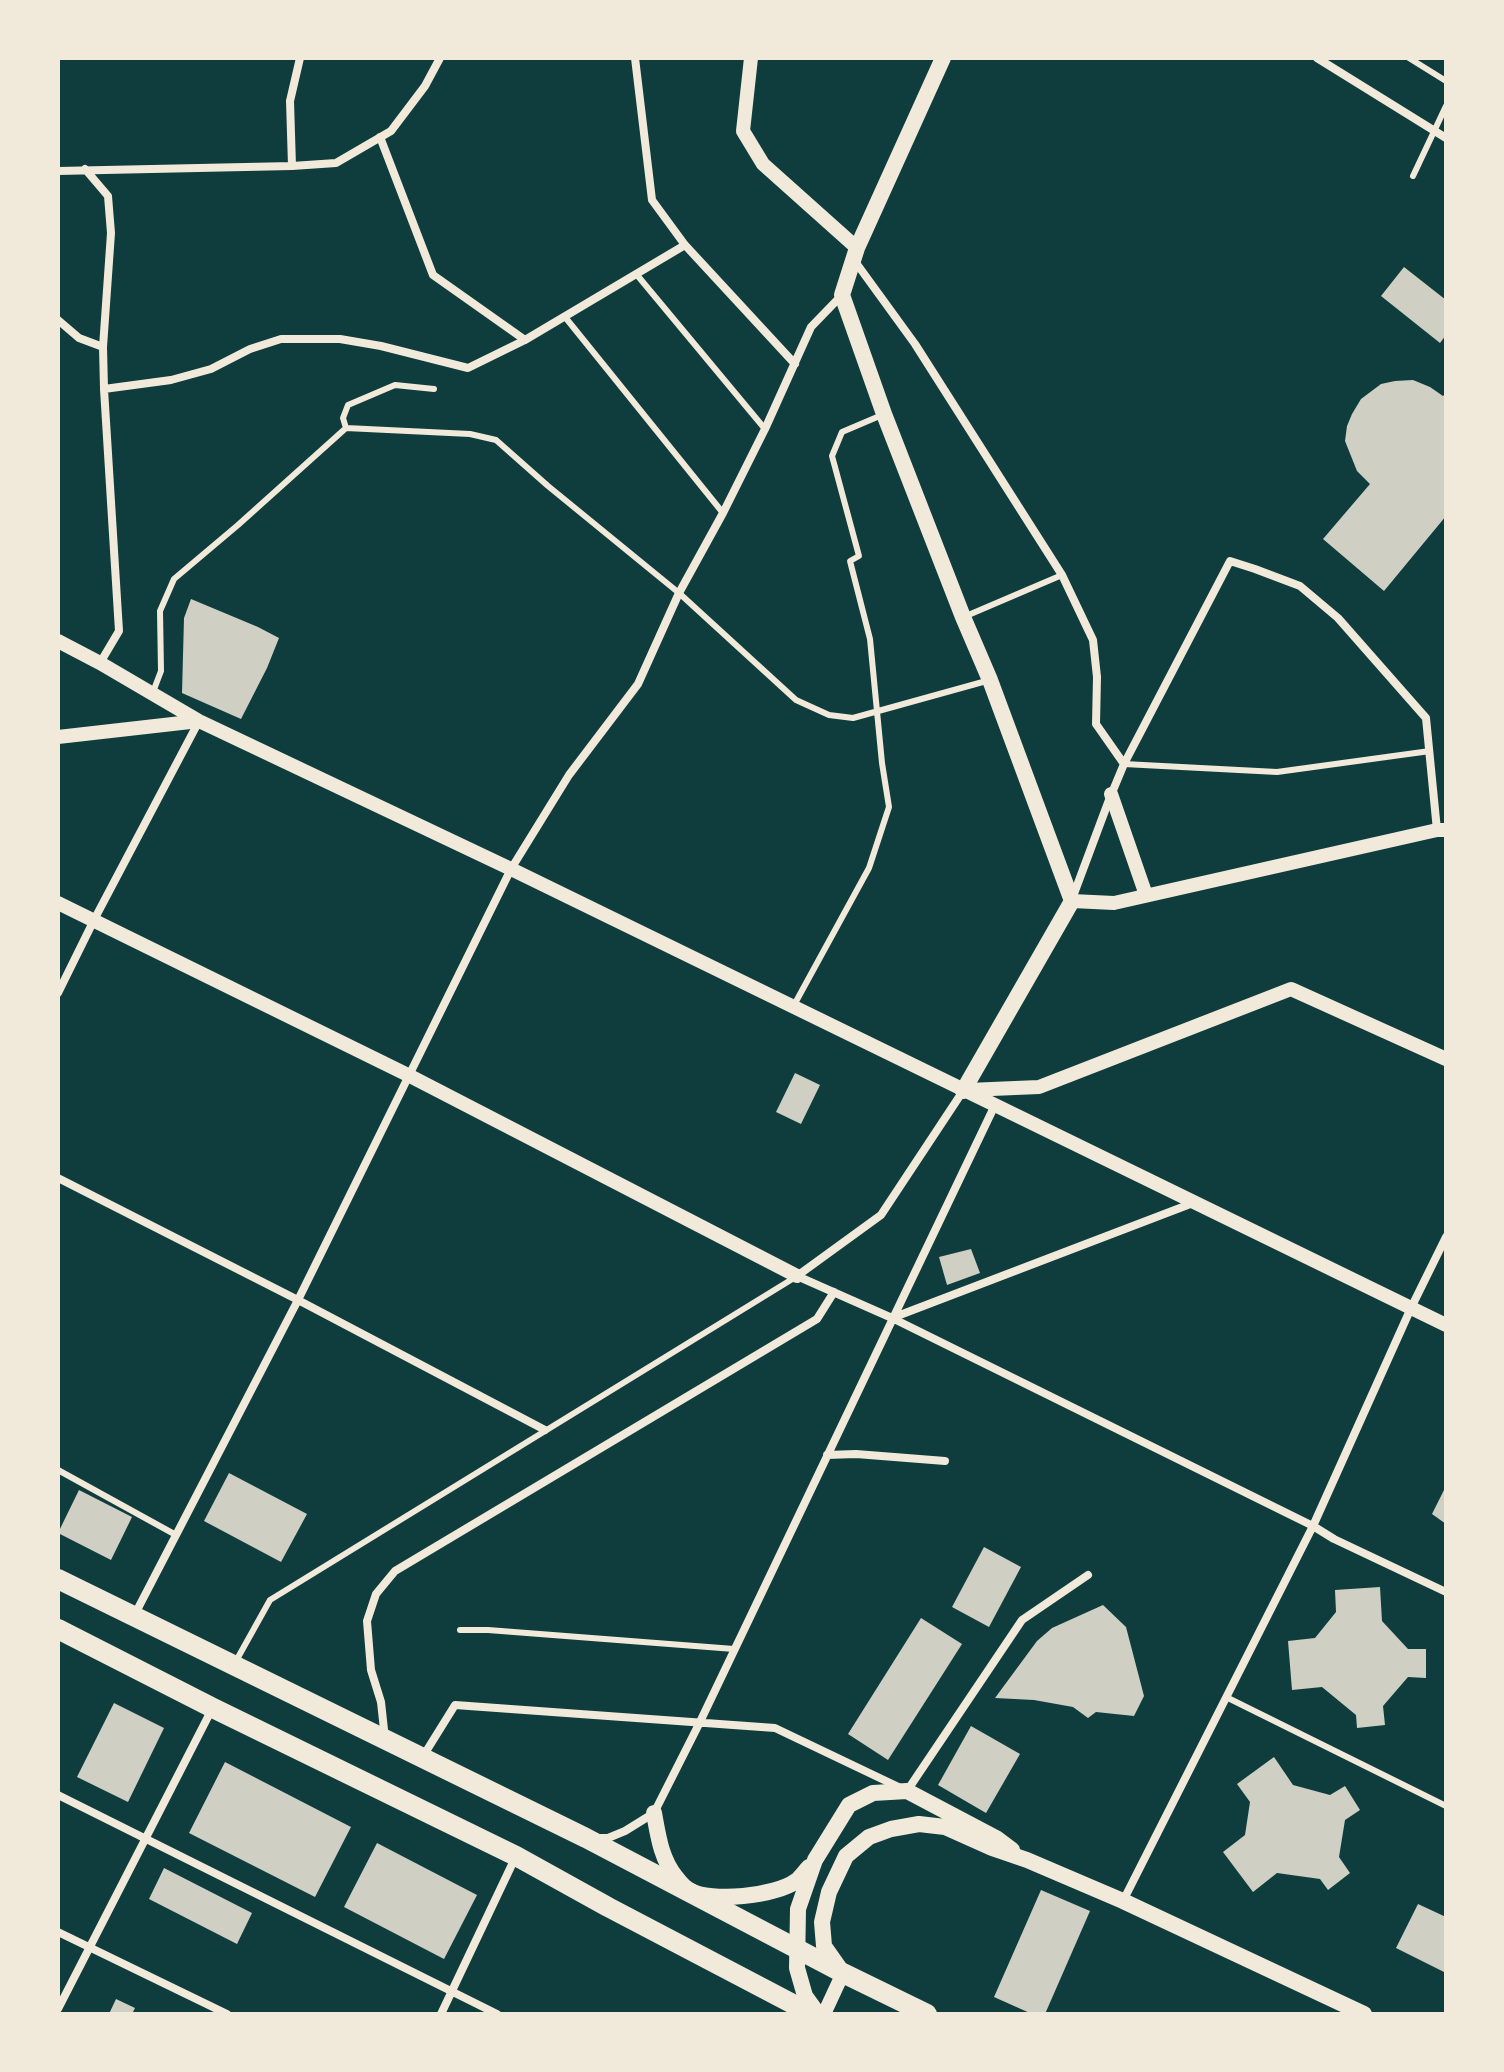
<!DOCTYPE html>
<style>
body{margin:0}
#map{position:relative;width:1504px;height:2072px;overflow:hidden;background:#0f3d3e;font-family:"Alegreya Sans",sans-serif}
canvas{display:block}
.frame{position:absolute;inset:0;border:60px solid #f1e9da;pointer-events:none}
</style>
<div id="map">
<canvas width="1504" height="2072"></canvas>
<div class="frame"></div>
</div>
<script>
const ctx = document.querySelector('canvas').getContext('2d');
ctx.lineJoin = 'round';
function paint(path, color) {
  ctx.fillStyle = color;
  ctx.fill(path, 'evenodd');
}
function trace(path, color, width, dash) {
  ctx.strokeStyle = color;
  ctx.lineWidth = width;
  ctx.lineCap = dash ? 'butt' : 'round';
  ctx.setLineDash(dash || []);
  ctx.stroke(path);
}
const building = new Path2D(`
 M1404 267 1446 300V335L1440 343 1381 296Z
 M1413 380 1430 387 1443 396 1446 393V516L1384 591 1323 539 1370 484 1357 471 1345 441 1347 426 1352 414 1361 399 1381 384 1395 381Z
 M191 599 258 627 279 638 267 668 241 719 182 693 184 618Z
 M795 1073 820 1085 801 1124 776 1112Z
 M971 1249 980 1273 947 1285 939 1257Z
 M229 1473 307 1514 281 1562 204 1521Z
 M1446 1486V1524L1432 1514Z
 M79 1490 132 1517 111 1560 58 1533Z
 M984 1547 1021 1567 989 1627 952 1607Z
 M1380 1587 1382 1621 1408 1649H1426V1678L1408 1677 1383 1706 1385 1725 1357 1728 1356 1715 1322 1687 1292 1690 1288 1641 1315 1638 1336 1612 1335 1590Z
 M1103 1605 1126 1627 1144 1696 1134 1716 1096 1712 1088 1718 1073 1707 1034 1700 995 1698 1037 1641 1052 1628Z
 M921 1618 962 1644 888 1760 848 1734Z
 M114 1703 164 1728 128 1802 77 1777Z
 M971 1726 1020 1754 986 1813 938 1785Z
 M1274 1757 1293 1785 1330 1795 1345 1786 1360 1810 1345 1820 1339 1857 1350 1873 1328 1890 1320 1879 1277 1873 1253 1892 1223 1852 1245 1835 1250 1802 1237 1784Z
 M225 1762 351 1827 315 1897 189 1833Z
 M377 1843 477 1895 444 1959 344 1907Z
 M164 1868 252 1913 237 1944 149 1899Z
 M1041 1890 1090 1911 1045 2014H1032L994 1997Z
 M1418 1904 1446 1917V1973L1396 1948Z
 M116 1999 135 2008 132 2014H109Z`);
const service = new Path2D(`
 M1409 58 1446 81
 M1413 176 1446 106
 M637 275 765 429
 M565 317 723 513
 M346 428 343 418 348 405 395 385 434 389
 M966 616 1062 575
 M153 692 161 671 160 611 174 579 238 525 346 428 470 434 496 440 548 486 679 593 796 700 829 715 853 718 990 680
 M1124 764 1277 772 1430 751
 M793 1007 869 868 889 807 882 763 870 639 850 561 859 556 832 456 842 432 882 415
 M58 1470 176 1535
 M460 1630H488L734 1649
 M236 1661 270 1600 794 1278
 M1226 1697 1446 1806`);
const minor = new Path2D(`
 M635 58 652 200 685 245 795 364
 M1317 58 1446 138
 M380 137 433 275 525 340
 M292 166 290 101 300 58
 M85 169 108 196 111 233 103 347 104 389 119 631 100 663
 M58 171 292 166 336 163 391 131 425 86 440 58
 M854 260 915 344 1062 575 1093 640 1097 677 1096 724 1124 764
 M58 320 79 338 103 347
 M104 389 171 380 211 369 250 349 281 339H340L381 346 468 368 525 340 685 245
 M1072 899 1109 800 1124 764 1230 561 1255 569 1300 586 1338 618 1426 718 1437 830
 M58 993 94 920 199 721
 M963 1091 881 1215 797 1276 892 1318 1313 1526 1334 1539 1446 1592
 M58 1178 298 1300 545 1430
 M892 1318 1193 1203
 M827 1455 856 1454 945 1461
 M134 1616 298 1300 511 869 569 775 638 684 679 593 723 513 765 429 811 327 842 295
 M385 1739 381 1702 371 1670 367 1621 376 1594 395 1571 817 1319 834 1292
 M422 1758 455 1705 775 1728 907 1791 1022 1620 1088 1575
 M58 1795 497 2014
 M599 1838H608L625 1831 654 1813 699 1724 995 1105
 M1123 1901 1313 1526 1411 1308 1446 1237
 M58 1932 227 2014
 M58 2009 212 1709
 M441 2014 516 1856`);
const tertiary = new Path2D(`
 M751 58 743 131 763 164 857 248
 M58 641 100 663 199 721 511 869 1446 1325
 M58 737 199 721
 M1111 794 1146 895
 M1072 901 1114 903 1437 830H1446
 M58 903 408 1075 797 1276
 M968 1090 1039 1087 1291 989 1446 1059
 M824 2014 843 1973`);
const secondary = new Path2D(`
 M943 58 857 248 842 295 884 414 963 617 990 680 1072 901 963 1091
 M654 1813C658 1835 661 1859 676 1877 679 1881 684 1887 689 1890 711 1903 776 1896 796 1881 801 1877 805 1871 809 1867
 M843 1973 824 1946 822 1922 829 1892 846 1856 869 1837 891 1829 919 1824 945 1827 992 1848 1027 1860 1123 1901 1364 2014
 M818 2014 805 1996 797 1968 798 1909 815 1860 849 1805 873 1793 907 1791 996 1838 1012 1850`);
const primary = new Path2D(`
 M58 1579 586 1838 843 1973 927 2014
 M58 1629 213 1708 516 1856 608 1907 812 2014`);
paint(building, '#cfcfc3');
trace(service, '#f1e9da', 6);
trace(minor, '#f1e9da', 8);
trace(tertiary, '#f1e9da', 14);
trace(secondary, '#f1e9da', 16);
trace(primary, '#f1e9da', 20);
</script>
